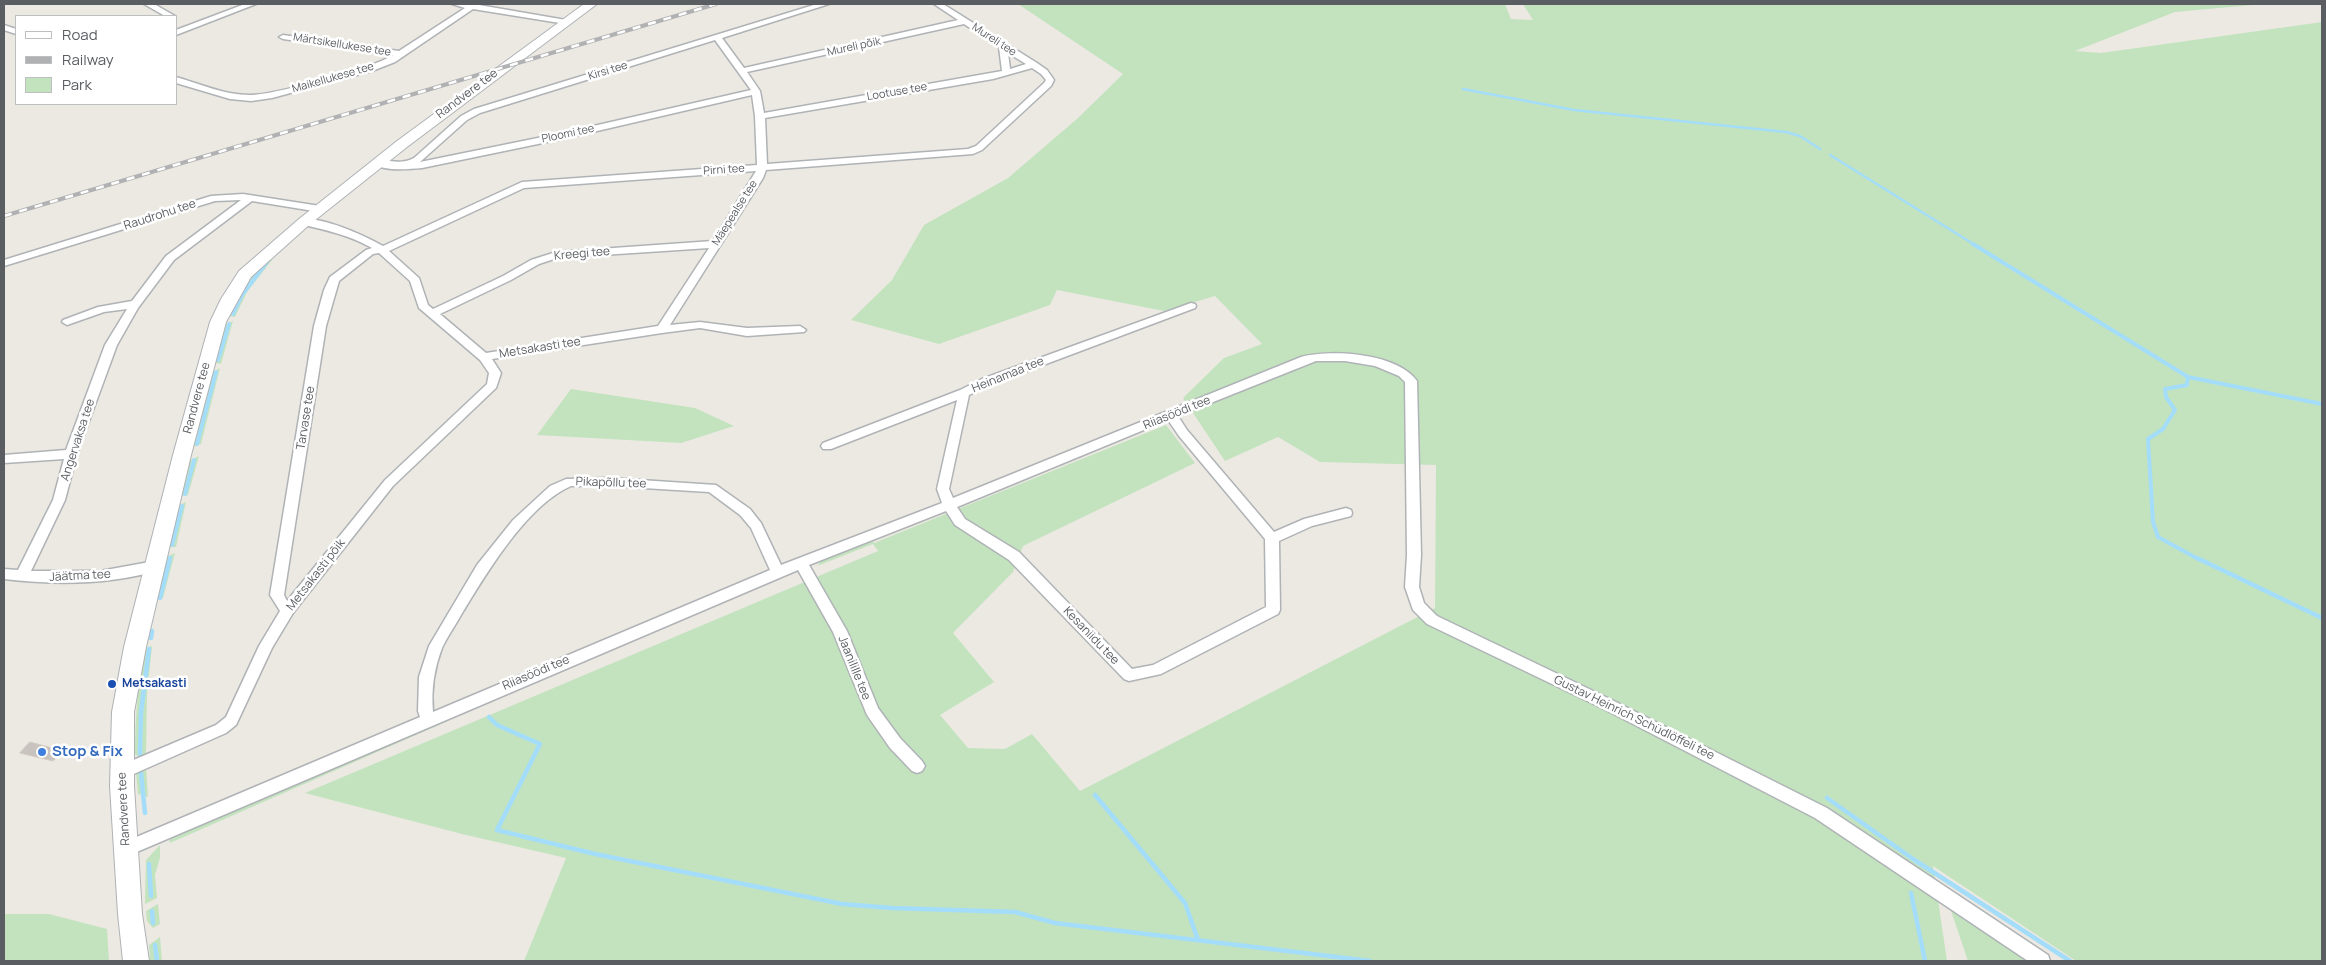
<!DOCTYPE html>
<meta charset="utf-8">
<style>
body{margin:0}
#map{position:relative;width:2326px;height:965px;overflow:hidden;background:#ece9e2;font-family:Manrope,sans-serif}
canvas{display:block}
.frame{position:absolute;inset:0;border:5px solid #5a5e62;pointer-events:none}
.legend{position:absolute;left:15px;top:15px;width:162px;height:90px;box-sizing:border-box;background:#fff;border:1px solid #bdbfc0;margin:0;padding:6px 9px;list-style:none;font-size:15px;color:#5a5e62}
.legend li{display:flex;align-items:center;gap:10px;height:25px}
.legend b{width:25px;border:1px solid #bdbfc0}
</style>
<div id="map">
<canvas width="2326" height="965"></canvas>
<div class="frame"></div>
<ul class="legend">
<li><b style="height:6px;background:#fff"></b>Road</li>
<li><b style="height:6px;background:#b0b1b2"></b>Railway</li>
<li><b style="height:14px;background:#c3e3bf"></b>Park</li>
</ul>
</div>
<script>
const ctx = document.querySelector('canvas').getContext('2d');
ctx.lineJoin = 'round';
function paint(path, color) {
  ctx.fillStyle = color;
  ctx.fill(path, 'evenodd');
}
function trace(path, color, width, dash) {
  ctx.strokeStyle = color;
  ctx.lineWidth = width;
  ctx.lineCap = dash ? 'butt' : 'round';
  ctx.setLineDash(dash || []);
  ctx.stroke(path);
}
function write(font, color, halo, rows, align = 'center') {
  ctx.font = font + ' Manrope,sans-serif';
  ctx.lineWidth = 5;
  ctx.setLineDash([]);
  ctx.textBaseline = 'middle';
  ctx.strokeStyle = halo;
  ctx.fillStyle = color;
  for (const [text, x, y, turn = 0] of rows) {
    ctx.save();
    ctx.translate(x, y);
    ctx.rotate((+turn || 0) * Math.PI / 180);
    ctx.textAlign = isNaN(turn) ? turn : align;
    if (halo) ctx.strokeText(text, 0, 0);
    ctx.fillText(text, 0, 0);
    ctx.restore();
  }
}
const green = new Path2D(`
 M1018 4H1505L1511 19 1533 20 1523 4H2264L2175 12 2075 51 2101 53 2322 22V961H2076L1933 866 1947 961H524L566 858 462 834 305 793 878 551 873 544 817 566 822 560 872 540 874 543 1166 425 1195 463 1023 546 1013 572 953 633 994 682 940 715 968 748 1005 749 1032 734 1080 791 1435 608 1436 465 1320 462 1278 437 1225 461 1183 398 1224 358 1262 344 1215 296 1164 311 1057 290 1050 305 939 344 851 320 892 280 924 225 1008 178 1078 118 1123 74Z
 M268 260H272L247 292 235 317 228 316 251 276Z
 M233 321 221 364 215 363 226 324Z
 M220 368 201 444 194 447 212 373Z
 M571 389 695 408 734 426 681 443 537 435Z
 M199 456 188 495 182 496 189 461Z
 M186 502 176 547H168L179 505Z
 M175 553 163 598 157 599 166 557Z
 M152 646 147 694 146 755 139 757 135 754C135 717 138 683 145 648Z
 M450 716V720L170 843 169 840 232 810Z
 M146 767 148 797 138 794 136 773Z
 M160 845V858L155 875 157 898 145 904 146 860Z
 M158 904 160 924 153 928 147 921 146 911Z
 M1949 905 1957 910 2032 961H1968Z
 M4 914H49L107 929 109 961H4Z
 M160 937 162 961H150L149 945Z`);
const streamFar2 = new Path2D(`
 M1463 89 1574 110 1786 132 1800 136 1820 149
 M1830 155 1975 245`);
const streamFar1 = new Path2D(`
 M1973 244 2188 377
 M233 314 242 295 267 262
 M218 360 229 324
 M2187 383 2188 377 2322 404
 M2187 385 2165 389 2166 397 2175 410 2163 429 2148 439 2153 522 2158 537 2200 560
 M197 444 216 372
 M185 494 194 460
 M172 545 182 506`);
const stream = new Path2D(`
 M2197 558 2322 618
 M160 598 170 558
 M151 638 152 631
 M489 717 497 725 540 744 497 830 595 854 842 904 892 908 1015 912 1055 923 1370 961
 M140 754 141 712 149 649
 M141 773 145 813
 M1095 795 1185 903 1198 940
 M1827 798 1913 859 2070 961
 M149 864 151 896
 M1911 893 1925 961
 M152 911 153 923
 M155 945 157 961`);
const building = new Path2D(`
 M30 742 63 751 53 761 20 753Z`);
const street = new Path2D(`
 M144 4H154L175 16H165Z
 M245 4H256L176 35V30Z
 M452 4H480L479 5 566 20 570 22 566 24 473 9 395 62 372 71 272 98 251 101 230 99 176 83V77C200 84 225 95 250 95 274 95 374 68 393 55L283 39 279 37 283 35 399 51 465 8Z
 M817 4H829L722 38 744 68 958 20 934 4H943L1037 63 1047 70 1054 80 1051 86 982 150 973 154 766 170 763 178 670 325 700 322 747 328 800 326 806 330 804 332 747 336 700 328 662 333 492 359 501 373 496 388 393 486 293 613 272 648 236 725 226 733 127 777 122 779 117 777 114 772 117 767 216 725 226 717 259 646 280 611 270 595 314 326 324 290 330 277 366 250 372 248C349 235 326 230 300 224V220C321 215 365 236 383 246L522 182 757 165 755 116 752 95 567 138 422 168C408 169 384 172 373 163 383 156 398 167 414 158L461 116 474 109ZM964 24 999 47 1002 71 764 113 760 91 747 72ZM715 40 751 90 567 132 420 162 467 120 480 113ZM1008 53 1026 64 1010 69ZM1032 68 1041 74 1046 80 1044 83 976 146 968 149 767 164 765 118 993 79ZM756 171 713 241 556 252 531 260 503 276 433 309 428 305 419 278 389 251 524 188ZM709 248 658 326 486 353 440 314 511 280 539 264 557 258ZM379 253 410 281 419 308 480 360 489 373 487 384 385 480 287 601 284 595 326 326 339 281 373 254Z
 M4 25 16 29V34L4 30Z
 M243 194 320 206 325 209 320 212 252 201 174 260 138 308 117 345 77 454 65 500 31 571H100L155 561 160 562 162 566 160 570C110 585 55 585 4 579V569L18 570 53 500 64 459 4 463V455L66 450 105 345 127 309 104 312 67 325 62 322 63 320 98 307 132 301 166 256 241 200 215 201 4 266V260L211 196Z
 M1191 303 1195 304 1196 306 1195 308 990 385 969 395 949 489 953 498 1301 357C1331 349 1397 353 1417 381L1421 555 1419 587 1424 603 1437 616 1612 700 1827 808 2048 955 2050 961H2028L1815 818 1602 708 1427 624 1413 610 1405 587 1407 555 1405 382 1399 376 1375 366 1345 361H1316L1178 416 1187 430 1274 532 1304 519 1346 508 1351 510 1352 513 1351 516 1312 526 1279 541 1280 610 1278 614 1161 674 1129 681 1124 679 1009 560 955 525 946 511 809 565 847 631 878 708 900 738 922 761 925 766 922 771 917 773 912 771 890 748 867 715 833 632 798 570 132 854 126 856 120 854 118 849 120 844 420 717 418 711 419 677 429 646 477 565 513 520 550 486 566 479 610 478 716 485 750 509 761 523 781 565 942 503 937 489 957 400 831 449H823L821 446 823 443 960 390 982 379ZM1168 420 1179 436 1265 539 1266 607 1153 665 1132 669 1019 552 965 519 957 507ZM571 486H610L709 492 740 515 751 528 770 570 433 712C431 690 434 669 442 648 447 637 455 626 461 615 486 574 526 506 571 486Z`);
const secondary = new Path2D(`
 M584 4H597L407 147 309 225 251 277 226 322 191 455 146 647 134 712V786L142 914 149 961H123L118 914 110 786 112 712 124 647 173 455 210 322 221 299 239 271 299 219 397 141Z`);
const rail = new Path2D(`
 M4 216 716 4`);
const markers = [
 [112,684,5,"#1a4fb4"],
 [42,752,5,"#3f7fe0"]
];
const farStreetnames = [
 ["Mureli tee",994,40,33],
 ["Märtsikellukese tee",342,45,9],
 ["Mureli põik",854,47,-12],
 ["Kirsi tee",608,71,-17],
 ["Maikellukese tee",333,78,-16],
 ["Lootuse tee",897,92,-10],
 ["Ploomi tee",568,134,-12],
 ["Pirni tee",724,170,-4],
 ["Mäepealse tee",735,213,-58]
];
const streetNames = [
 ["Randvere tee",467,94,-37],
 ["Raudrohu tee",160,215,-18],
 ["Kreegi tee",582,254,-5],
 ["Metsakasti tee",540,348,-9],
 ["Heinamaa tee",1008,375,-22],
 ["Randvere tee",197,398,-75],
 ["Riiasöödi tee",1177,413,-22],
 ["Tarvase tee",306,418,-81],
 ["Angervaksa tee",78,440,-72],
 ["Pikapõllu tee",611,483,2],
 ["Metsakasti põik",316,575,-52],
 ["Jäätma tee",80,576,-3],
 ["Kesaniidu tee",1091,636,46],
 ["Jaanilille tee",854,668,68],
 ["Riiasöödi tee",536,673,-23],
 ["Gustav Heinrich Schüdlöffeli tee",1634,718,26],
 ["Randvere tee",124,809,-93]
];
const transitNames = [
 ["Metsakasti",122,684]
];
const nearShopnames = [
 ["Stop & Fix",52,752]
];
paint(green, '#c3e3bf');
trace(streamFar2, '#a4ddfa', 2.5);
trace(streamFar1, '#a4ddfa', 4);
trace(stream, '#a4ddfa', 4.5);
paint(building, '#c8c3bf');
trace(building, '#d0cac0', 1);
trace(street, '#afb3b6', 3);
trace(secondary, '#aeb2b6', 2);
paint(street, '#fff');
paint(secondary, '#fff');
trace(rail, '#b0b1b2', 4);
trace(rail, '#fff', 2.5, [8]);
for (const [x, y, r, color] of markers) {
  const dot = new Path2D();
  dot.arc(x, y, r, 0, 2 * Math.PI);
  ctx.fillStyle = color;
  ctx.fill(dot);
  trace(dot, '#fff', 2);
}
write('11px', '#5a5e62', '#fff', farStreetnames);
write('12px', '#5a5e62', '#fff', streetNames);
write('bold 12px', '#164399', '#fff', transitNames, 'left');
write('bold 15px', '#366cbe', '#fff', nearShopnames, 'left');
</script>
